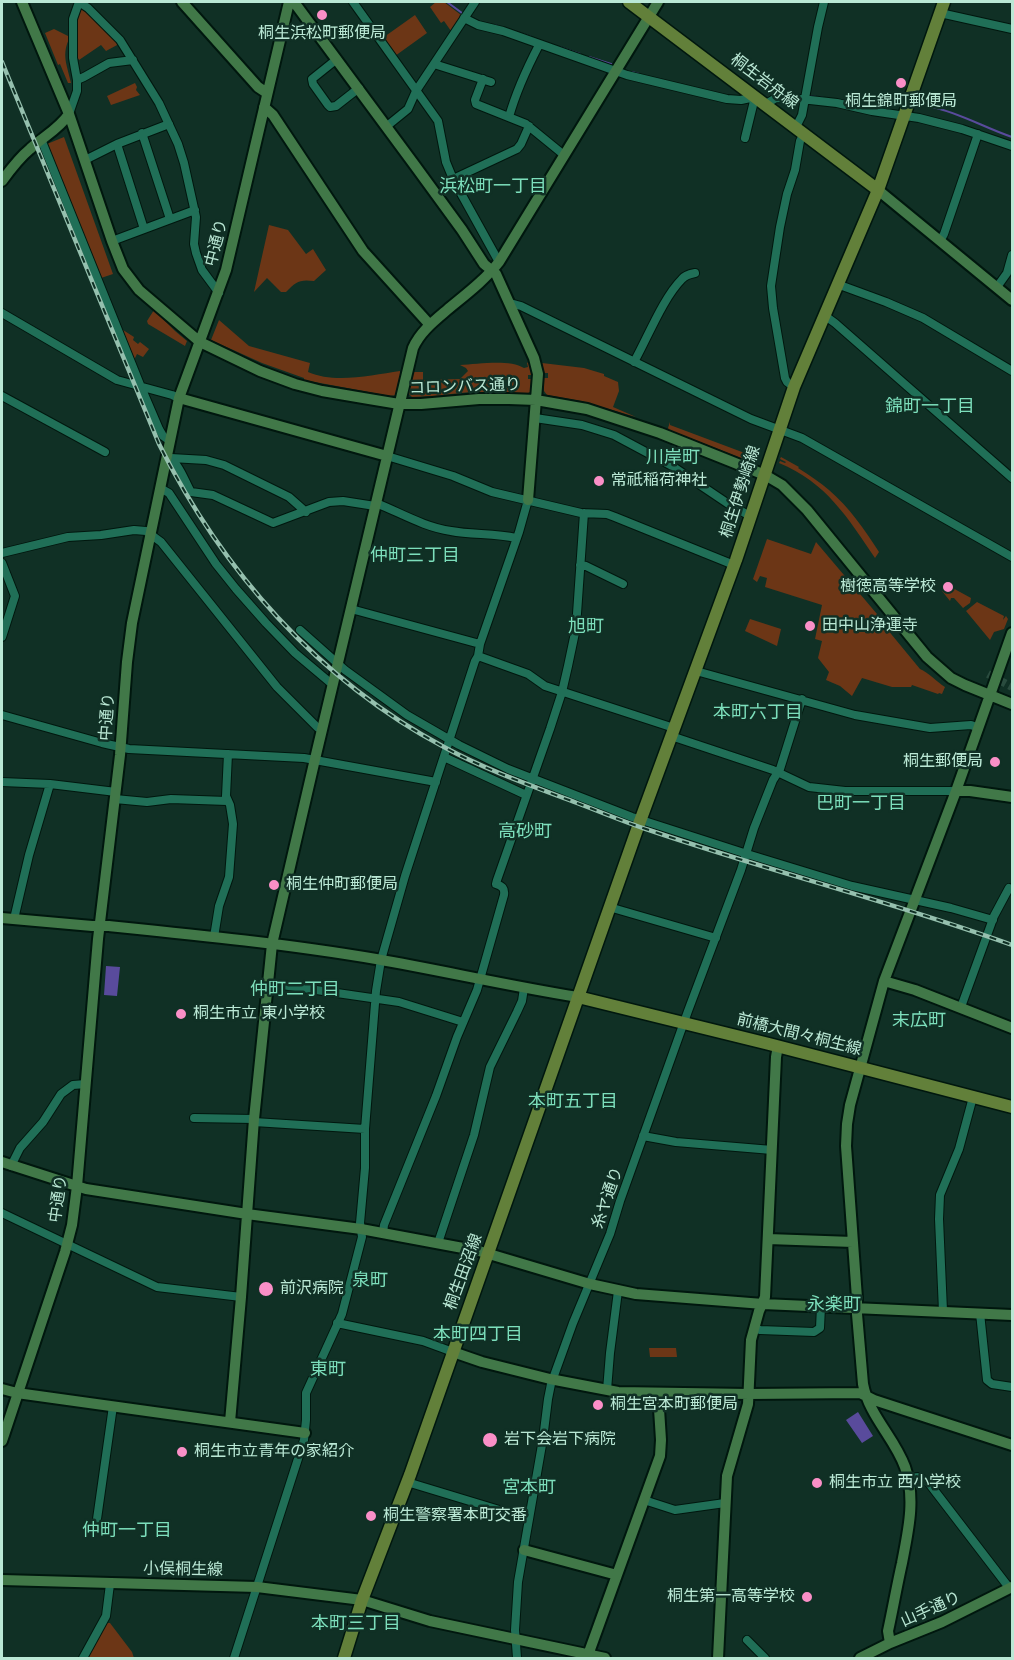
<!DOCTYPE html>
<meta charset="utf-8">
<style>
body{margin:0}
#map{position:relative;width:1014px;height:1660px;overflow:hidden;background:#103025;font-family:"DM Sans",sans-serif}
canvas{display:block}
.frame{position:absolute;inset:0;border:3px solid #bae8d5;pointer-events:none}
</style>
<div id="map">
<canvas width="1014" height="1660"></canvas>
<div class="frame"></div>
</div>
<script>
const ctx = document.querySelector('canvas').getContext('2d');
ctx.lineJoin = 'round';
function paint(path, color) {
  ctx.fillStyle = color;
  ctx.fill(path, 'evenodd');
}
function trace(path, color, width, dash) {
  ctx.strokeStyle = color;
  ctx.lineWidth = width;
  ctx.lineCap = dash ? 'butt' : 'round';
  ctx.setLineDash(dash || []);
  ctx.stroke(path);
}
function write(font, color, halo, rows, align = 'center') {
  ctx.font = font + ' "DM Sans","Noto Sans JP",sans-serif';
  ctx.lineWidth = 5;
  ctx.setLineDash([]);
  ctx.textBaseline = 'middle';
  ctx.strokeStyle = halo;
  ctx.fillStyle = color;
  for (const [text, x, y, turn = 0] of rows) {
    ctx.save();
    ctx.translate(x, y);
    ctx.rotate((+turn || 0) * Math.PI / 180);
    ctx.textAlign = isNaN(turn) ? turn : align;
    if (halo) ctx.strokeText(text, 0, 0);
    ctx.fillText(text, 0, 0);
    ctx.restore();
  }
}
const green = new Path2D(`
 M436 2H444L461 15 451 31 444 21 441 23 430 7Z
 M84 8 119 42V44L106 51 101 45 79 60 77 57 76 23 79 9Z
 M415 15 427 33 395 56 383 40 384 37Z
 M54 29 70 37C61 55 67 64 71 83H68L60 64 58 65 45 33Z
 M135 83 137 87 136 90 140 95 111 105 107 96Z
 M64 137 113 274 101 278 47 144Z
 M269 225 288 230 306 254 313 249 326 270 314 281C299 279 296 282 286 292H281L267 278 254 292Z
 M154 310 175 331 187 341 185 346 148 324 147 321Z
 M219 320 249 346 310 363 308 372C335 384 372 375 400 371V378L412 379 413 372H423V380L460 379 468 371 466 368 460 365C478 364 510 359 524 368L528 367 527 363 530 361 533 375H528V379H532V391L528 393 470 392 433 396 412 397 407 392 397 391 396 395 390 396 304 380V378L262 363 211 340Z
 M123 330 134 337 133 340 138 344 140 342 149 349 143 357 137 354 134 360 122 331Z
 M542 363 584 368 604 374V376L618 382 619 391 613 407 636 417 581 401 547 395 544 391V378H548V373H543Z
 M670 422V425L758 458 757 462 754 463 669 430 668 428Z
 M781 457 799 467 798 468C809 475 820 482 829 490 849 507 865 530 879 552L875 558C848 518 826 482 779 463L780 461 785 463 786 462 780 459Z
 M767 539 811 554 816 542 877 614 887 629 920 669C928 672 937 682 945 687L942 694 939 693 938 694 912 685 911 687H892L862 678 852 696 840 686 826 680 829 672 818 658 822 641 815 639 822 605 765 587 767 578 760 576 757 582 753 579Z
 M949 586 971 598 970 603 963 608 954 598H951L950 601 942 591Z
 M977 602 1004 616 1003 620 1006 616 1008 619 1004 629 994 632 990 640 966 611Z
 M750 619 781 629 777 646 745 631Z
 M649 1348H676L677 1357H650Z
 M106 1623H110L132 1652 134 1658H87Z`);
const water = new Path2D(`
 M106 966 120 967 117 996 104 995Z
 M858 1412 873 1436 862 1443 846 1420Z`);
const stream = new Path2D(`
 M447 2 462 13
 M494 25 531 37
 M559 47 580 54
 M589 57 614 65
 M632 72 639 74
 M809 96 824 98
 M839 100 863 105
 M870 105 894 98
 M932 107C960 113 985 128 1012 137`);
const streetTunnel = new Path2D(`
 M988 674 1012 687`);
const street = new Path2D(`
 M79 2 88 8 120 40 159 103 178 144 184 163 196 217 194 244 196 253 202 270 219 293
 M353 2 438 121 446 162 453 179 499 262
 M940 13 1012 29
 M464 18 478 25 503 31 627 75 727 99 741 100 755 97
 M337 59 312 79 313 84 328 105 330 107 336 106 359 88
 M434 64 491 82
 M483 79 475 100 476 104 526 124 564 155
 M77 80 84 77 109 63 133 60
 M766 104 776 98 801 99 837 103 872 111 919 118 962 129 1012 146
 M69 114 77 91V80L73 58V19L79 2
 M509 117C516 92 527 68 539 45
 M387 126 408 109 416 91 475 2
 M796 127 802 115 818 27 824 2
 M142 133 170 219
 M745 138 755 97
 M41 139 141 387 159 429 163 436 170 441
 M117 144 144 229
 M85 160 117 144 169 124
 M453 179 517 149 521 144 529 126
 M112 241 195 210
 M940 241 944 234 978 134
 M837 284 886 302 923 318 1012 371
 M997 287 1007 273 1012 255
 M510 303 521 306 751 419 802 438 1012 557
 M2 313 117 380 172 395 179 398
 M824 315 835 323 1012 478
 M634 362C648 337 663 298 682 279 685 275 690 274 695 273
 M794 387 787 382 785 378 773 308 771 286 780 227 787 194 795 170 800 141 804 133
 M2 396 105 452
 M535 418 582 425 614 435 672 466 727 503 750 516
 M166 456C179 462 184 480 191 492L213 495 273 523 329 502 343 501 375 506
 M387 456 453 476 492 492 581 513 607 514 615 517 734 565
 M171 458 206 460 224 465 289 497 306 512
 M160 488 169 493 216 564 236 589 266 623 295 653 333 685
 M376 503C401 513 424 527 451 531 472 535 495 533 516 538
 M2 553 68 537 101 535 134 530 146 531 161 542 277 687 317 727 322 730
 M2 563 15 596 2 637
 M580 565 586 566 623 584
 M351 609 480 644 478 656 528 674 545 686 674 728
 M300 630 345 670 407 715 459 745 508 769 632 817 747 854 852 886 951 908 993 920
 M480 644 519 532 528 500
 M696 671 855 715 930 728 971 725 979 728
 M2 715 102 743 129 749 304 758 436 782
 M671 736 773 770 809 787 845 791H956
 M444 757 526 795
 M2 782 50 784 116 792
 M115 799 147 802 171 799 227 801
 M609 907 716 938
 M14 919 29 855 50 784
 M214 937 219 906 229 877 233 824 230 805 226 796 228 754
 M268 983 399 1002 463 1022
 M961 1007 994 916 1009 888
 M194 1118 254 1119
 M254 1122 365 1129
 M643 1136 676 1142 772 1150
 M11 1166 20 1148 43 1122 61 1094 73 1085 86 1084
 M2 1213 157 1287 241 1297
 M383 1233 384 1225 436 1096 457 1037 477 990 504 895C505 888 502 886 496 884L497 880 550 729 562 692 568 666 576 628 584 513
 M438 1243 474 1135 490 1067 517 1012 522 1001 524 988
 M943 1311 939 1219 940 1195 959 1149 973 1097
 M980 1313 987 1380 992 1384 1012 1387
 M337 1323 423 1341 453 1352
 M754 1328 760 1330 814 1332 820 1328 821 1306
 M607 1390 610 1353 618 1291
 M908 1478 919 1477 928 1482 1007 1585 1011 1588
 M407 1482 529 1519
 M644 1500 675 1510 725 1503
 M97 1519 113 1406
 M747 1640 765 1658
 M83 1658 106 1616 110 1584
 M234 1658 304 1440 306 1420V1393L342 1314 362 1237 360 1223 365 1168V1129L376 991 381 960 405 876 475 661 478 656
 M517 1658 515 1630 518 1582 543 1439 548 1399 551 1384 573 1323 610 1234 620 1201 688 1011 741 870 754 828 773 780 780 769 802 699`);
const secondary = new Path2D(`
 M22 2 69 114 112 241 123 269 139 290 200 342 260 371 295 384 322 391 369 399 399 404H421L479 399H509L536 400 587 409 660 433 765 475 782 485 807 510 927 657 951 678 965 685 1012 704
 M182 2 258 87 267 93
 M294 2 416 167 462 230 484 264 496 274 534 358 538 374 528 500
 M264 107 273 115 363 251 430 325
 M2 181C10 170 19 158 30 149 43 137 59 129 69 114
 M878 190 1012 300
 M179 398 387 456
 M956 791H970L1012 797
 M2 918 92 926H109C198 935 288 944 376 959 444 971 510 986 578 997
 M884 981 915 990 1012 1028
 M2 1162 86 1189 247 1214 361 1229 479 1251 590 1284 636 1294 763 1304 1012 1315
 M768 1239 853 1242
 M453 1352 482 1362 550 1379 618 1392 749 1394 860 1393 874 1400 1012 1445
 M2 1389 17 1393 305 1433
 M230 1422 241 1297 254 1119 272 944 315 759 413 348C420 332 434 321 447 310 465 295 484 281 499 262L658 2
 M2 1441 65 1252 72 1225 77 1186 98 939 120 755 127 662 132 623 179 398 226 270 289 2
 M524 1550 617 1575
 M2 1580 257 1587 362 1600 430 1621 605 1658
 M890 1643 888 1631C893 1608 897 1585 902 1563 908 1531 916 1499 905 1467 894 1437 869 1416 863 1384L857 1314V1298L846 1146 847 1124 850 1105 884 981 956 791 1012 633
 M588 1655 660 1456 661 1440 658 1393
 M718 1658 727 1476 748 1404 751 1340 759 1311 765 1297 776 1057 778 1046
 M860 1658 890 1643 942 1622 1012 1587`);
const primary = new Path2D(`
 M629 2 878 190
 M578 997 769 1044 1012 1107
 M344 1658 362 1600 410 1475 639 824 736 560 794 387 878 190 944 2`);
const rail = new Path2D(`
 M2 62 159 444C222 570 318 680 444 747 486 770 532 786 577 803 601 812 624 822 649 830 769 871 893 902 1012 945`);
const markers = [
 [322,15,6,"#fa8fc7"],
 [901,83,6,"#fa8fc7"],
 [599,481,6,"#fa8fc7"],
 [948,587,6,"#fa8fc7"],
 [810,626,6,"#fa8fc7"],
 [995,762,6,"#fa8fc7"],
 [274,885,6,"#fa8fc7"],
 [181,1014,6,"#fa8fc7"],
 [266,1289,8,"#fa8fc7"],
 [598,1405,6,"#fa8fc7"],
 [490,1440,8,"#fa8fc7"],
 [182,1452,6,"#fa8fc7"],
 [817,1483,6,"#fa8fc7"],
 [371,1516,6,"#fa8fc7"],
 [807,1597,6,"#fa8fc7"]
];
const poiNames = [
 ["桐生浜松町郵便局",322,34,"center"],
 ["桐生錦町郵便局",901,102,"center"],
 ["常祇稲荷神社",611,481],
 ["樹徳高等学校",936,587,"right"],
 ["田中山浄運寺",822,626],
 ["桐生郵便局",983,762,"right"],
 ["桐生仲町郵便局",286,885],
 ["桐生市立 東小学校",193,1014],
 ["前沢病院",280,1289],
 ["桐生宮本町郵便局",610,1405],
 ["岩下会岩下病院",504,1440],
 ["桐生市立青年の家紹介",194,1452],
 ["桐生市立 西小学校",829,1483],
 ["桐生警察署本町交番",383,1516],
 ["桐生第一高等学校",795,1597,"right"]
];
const streetNames = [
 ["桐生岩舟線",764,82,37],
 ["中通り",217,243,-76],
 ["コロンバス通り",465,387,-2],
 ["桐生伊勢崎線",741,492,-72],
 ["中通り",108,717,-86],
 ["前橋大間々桐生線",799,1035,14],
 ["糸ヤ通り",608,1198,-71],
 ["中通り",59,1199,-82],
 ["桐生田沼線",464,1272,-70],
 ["小俣桐生線",183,1570,1],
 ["山手通り",931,1610,-24]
];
const neighbourhoodNames = [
 ["浜松町一丁目",493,187],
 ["錦町一丁目",930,407],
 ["川岸町",673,458],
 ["仲町三丁目",415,556],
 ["旭町",586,627],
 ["本町六丁目",758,713],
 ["巴町一丁目",861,804],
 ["高砂町",525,832],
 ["仲町二丁目",295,990],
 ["末広町",919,1021],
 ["本町五丁目",573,1102],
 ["泉町",370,1281],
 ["永楽町",834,1305],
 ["本町四丁目",478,1335],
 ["東町",328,1370],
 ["宮本町",529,1488],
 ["仲町一丁目",127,1531],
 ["本町三丁目",356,1624]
];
paint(green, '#6c3616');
paint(water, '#594b9c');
trace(stream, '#594b9c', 2);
trace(streetTunnel, '#2a4c3f', 8, [8, 4]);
trace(street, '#00170e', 10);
trace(secondary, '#00170e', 14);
trace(primary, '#00170e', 15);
trace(street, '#206f57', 8);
trace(secondary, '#417848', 10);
trace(primary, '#62803a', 12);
trace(rail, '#95c0ae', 4.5);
trace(rail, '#103025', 2, [7]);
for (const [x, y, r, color] of markers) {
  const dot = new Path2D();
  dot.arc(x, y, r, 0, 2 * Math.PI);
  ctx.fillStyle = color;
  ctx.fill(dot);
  trace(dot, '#103025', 2);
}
write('16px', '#bae8d5', '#103025', poiNames, 'left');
write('16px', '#bae8d5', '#103025', streetNames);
write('18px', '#7ddfbc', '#103025', neighbourhoodNames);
</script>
